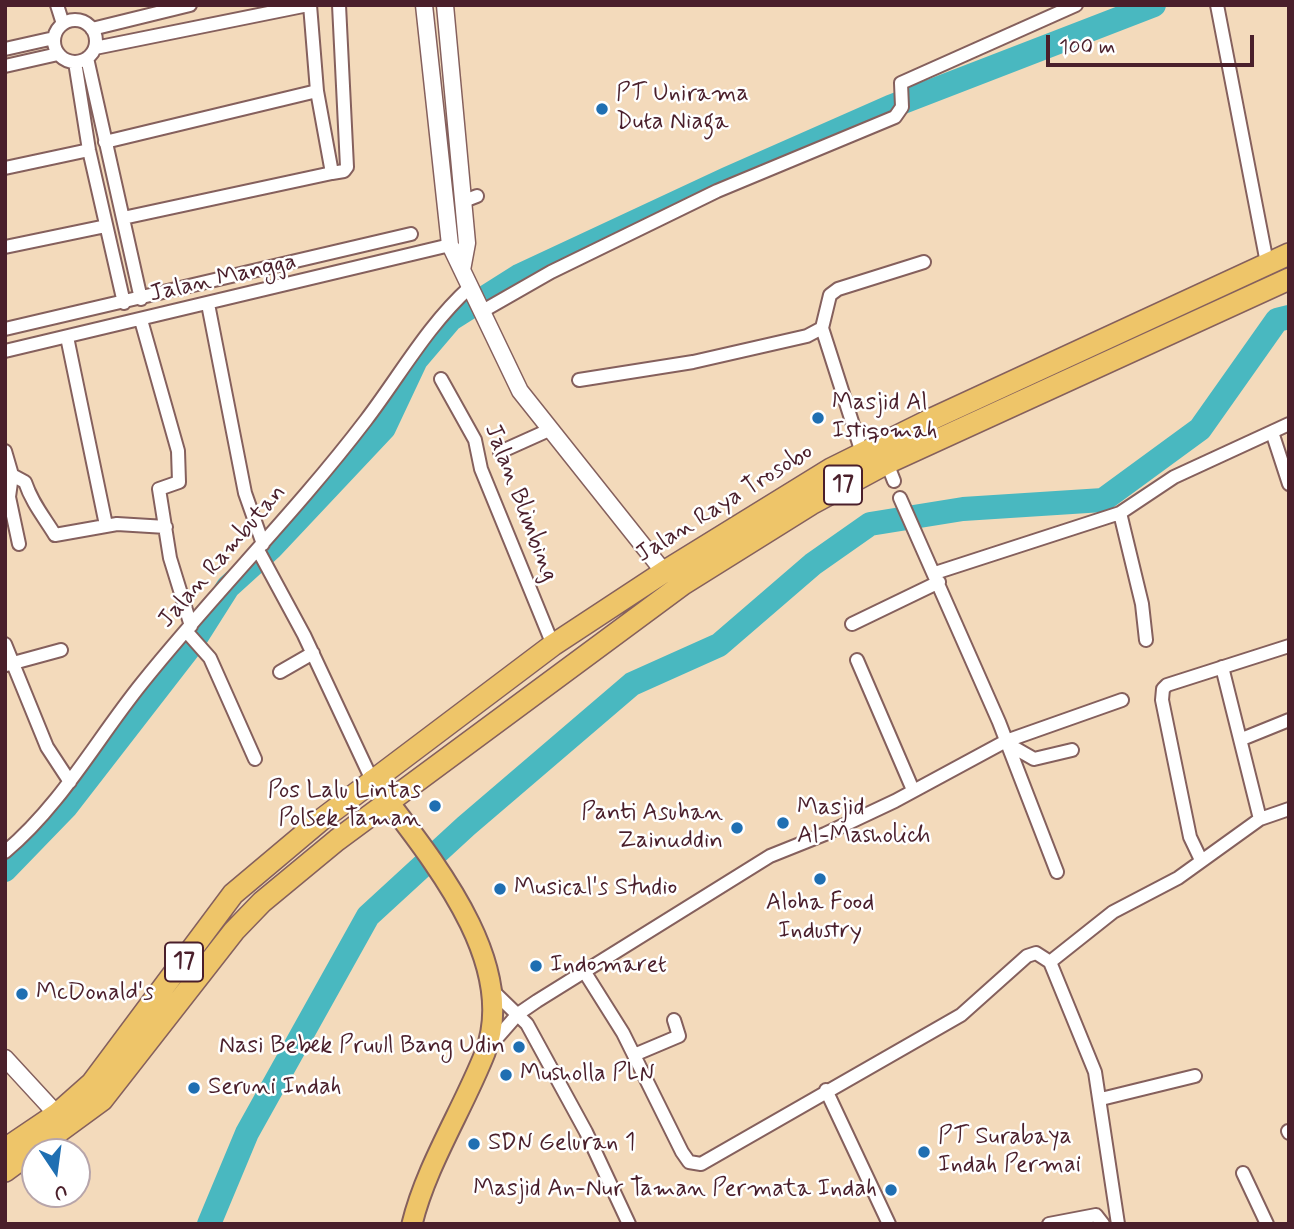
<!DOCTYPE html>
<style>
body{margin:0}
#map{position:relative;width:1294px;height:1229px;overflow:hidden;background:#f3dabb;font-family:Mynerve,sans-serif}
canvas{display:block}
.frame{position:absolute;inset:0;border:7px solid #4a1f2b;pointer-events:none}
.north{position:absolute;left:21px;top:1138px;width:70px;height:70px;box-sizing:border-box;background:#fff;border:2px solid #b7a5aa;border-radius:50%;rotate:167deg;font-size:19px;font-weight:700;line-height:28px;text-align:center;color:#4a1f2b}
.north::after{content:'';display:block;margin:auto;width:24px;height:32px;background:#1f6fb2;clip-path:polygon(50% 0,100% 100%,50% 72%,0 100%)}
.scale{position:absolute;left:1046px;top:35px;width:208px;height:32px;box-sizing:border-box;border:4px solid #4a1f2b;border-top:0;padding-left:9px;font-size:21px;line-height:24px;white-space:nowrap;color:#4a1f2b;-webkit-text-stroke:5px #fff;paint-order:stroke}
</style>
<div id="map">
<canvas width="1294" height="1229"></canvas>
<div class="frame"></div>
<div class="north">U</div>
<div class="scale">100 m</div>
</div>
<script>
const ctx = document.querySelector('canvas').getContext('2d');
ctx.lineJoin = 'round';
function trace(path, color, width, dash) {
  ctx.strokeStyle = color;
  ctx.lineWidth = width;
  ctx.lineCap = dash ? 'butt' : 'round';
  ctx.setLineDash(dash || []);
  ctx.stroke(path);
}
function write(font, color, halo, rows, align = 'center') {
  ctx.font = font + ' Mynerve,sans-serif';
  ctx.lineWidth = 5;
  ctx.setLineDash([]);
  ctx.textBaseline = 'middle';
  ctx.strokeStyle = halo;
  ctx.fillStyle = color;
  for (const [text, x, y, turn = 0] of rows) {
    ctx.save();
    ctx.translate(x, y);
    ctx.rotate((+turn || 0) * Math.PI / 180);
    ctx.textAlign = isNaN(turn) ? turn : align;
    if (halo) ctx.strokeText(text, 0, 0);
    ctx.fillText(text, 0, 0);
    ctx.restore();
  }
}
const river = new Path2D(`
 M5 870 66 807 190 647 228 587 272 547 384 428 416 360 451 319 519 276 727 179 890 107 1154 5
 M209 1224 247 1133 368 916 466 826 632 684 719 645 813 564 870 524 963 509 1103 500 1200 429 1277 320 1289 317`);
const minor = new Path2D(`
 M57 5 63 24
 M310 5 317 91 332 173 344 171 347 167 339 5
 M1217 5 1267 263
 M54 41a21 21 0 1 1 42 0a21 21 0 1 1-42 0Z
 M92 29 190 5
 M95 48 308 5
 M5 49 54 38
 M87 58 141 299
 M75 62 89 150 124 303
 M5 66 58 54
 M105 142 317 91
 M5 168 89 150
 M464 201 477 196
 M123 218 332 173
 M5 247 106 226
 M208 304 245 493 263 544
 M481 312 551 272 717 191 895 117 902 107 901 83 1076 5
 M141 320 178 451 179 482 159 489 170 558 191 626
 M822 328 862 453
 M5 329 411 234
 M67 337 106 525
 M5 351 450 245
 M441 379 475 440 481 469 553 645
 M579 380 693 362 807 336 822 328 830 295 838 289 924 262
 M1272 432 1289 484
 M5 451 12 475 25 482C32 503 44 517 55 535L117 524 166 527
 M500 452 549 430
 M887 463 894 481
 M12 475 9 497 19 544
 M900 498 999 722 1057 872
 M1120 513 1142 604 1146 640
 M258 550 304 635 372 780
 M935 573 1120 513 1174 477 1289 424
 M852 624 939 582
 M186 631 210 658 255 759
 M5 644 47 747 70 782
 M857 660 913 790
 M6 665 61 650
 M1222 667 1260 819
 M280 672 313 653
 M1242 739 1289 720
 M1006 743 1034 759 1072 750
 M5 852C62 804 96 740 142 683 214 593 296 512 366 420 401 374 427 326 470 287
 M1201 860 1190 837 1162 700 1163 689 1167 685 1289 646
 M1050 962 1095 1072 1118 1224
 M584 971 623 1033 682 1152 689 1162 701 1164 961 1015 1027 956 1036 953 1050 962 1113 912 1178 878 1260 819 1289 809
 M493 991 527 1024 586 1132 629 1224
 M489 1047 518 1014 537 1001 770 856 825 834 895 801 1006 741 1122 700
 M634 1055 679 1036 674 1020
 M826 1090 889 1224
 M1101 1099 1195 1076
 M1288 1131 1289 1133
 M1243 1173 1267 1224
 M1049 1224 1096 1215 1103 1224`);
const tertiary = new Path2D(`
 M424 5 450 245 520 391 664 572
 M445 5 467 243 462 270
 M5 1058 63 1121`);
const primary = new Path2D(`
 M372 780C424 850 521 959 485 1053 463 1109 426 1166 412 1224`);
const trunk = new Path2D(`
 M5 1149 57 1114 92 1083 233 894 321 820 553 645 664 572 831 469 934 418 1289 254
 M5 1171 102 1100 234 931 262 902 337 840 683 584 811 504 887 463 1289 279`);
const markers = [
 [602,109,7,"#1f6fb2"],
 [818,418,7,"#1f6fb2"],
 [435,806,7,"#1f6fb2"],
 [783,823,7,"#1f6fb2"],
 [737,828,7,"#1f6fb2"],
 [820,879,7,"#1f6fb2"],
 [500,889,7,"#1f6fb2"],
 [536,966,7,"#1f6fb2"],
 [22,994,7,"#1f6fb2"],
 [519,1047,7,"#1f6fb2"],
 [506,1075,7,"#1f6fb2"],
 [194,1088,7,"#1f6fb2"],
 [474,1144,7,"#1f6fb2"],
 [924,1152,7,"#1f6fb2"],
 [891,1190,7,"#1f6fb2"]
];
const shields = [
 [843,485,38],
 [184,962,38]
];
const shieldNames = [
 ["17",843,485],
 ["17",184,962]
];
const poiNames = [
 ["PT Unirama",616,95],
 ["Duta Niaga",616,123],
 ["Masjid Al",832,404],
 ["Istiqomah",832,432],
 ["Pos Lalu Lintas",421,792,"right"],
 ["Polsek Taman",421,820,"right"],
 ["Masjid",797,809],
 ["Al-Masholich",797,837],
 ["Panti Asuhan",723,814,"right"],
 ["Zainuddin",723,842,"right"],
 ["Musical's Studio",514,889],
 ["Aloha Food",820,904,"center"],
 ["Industry",820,932,"center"],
 ["Indomaret",550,966],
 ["McDonald's",36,994],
 ["Nasi Bebek Pruull Bang Udin",505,1047,"right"],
 ["Musholla PLN",520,1075],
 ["Seruni Indah",208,1088],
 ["PT Surabaya",938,1138],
 ["Indah Permai",938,1166],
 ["SDN Geluran 1",488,1144],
 ["Masjid An-Nur Taman Permata Indah",877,1190,"right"]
];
const streetNames = [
 ["Jalan Mangga",223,279,-13],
 ["Jalan Blimbing",520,503,69],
 ["Jalan Raya Trosobo",725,504,-32],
 ["Jalan Rambutan",223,557,-49]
];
trace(river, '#49b8c0', 24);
trace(minor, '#85605d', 16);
trace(tertiary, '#85605d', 19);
trace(primary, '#85605d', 23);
trace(trunk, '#85605d', 24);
trace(minor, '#fff', 12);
trace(tertiary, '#fff', 16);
trace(primary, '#eec569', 19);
trace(trunk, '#eec569', 21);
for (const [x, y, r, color] of markers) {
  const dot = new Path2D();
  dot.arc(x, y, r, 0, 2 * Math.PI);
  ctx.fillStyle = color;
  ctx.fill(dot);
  trace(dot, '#fff', 2.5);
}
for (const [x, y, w] of shields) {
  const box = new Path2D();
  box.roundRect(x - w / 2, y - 19.5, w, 39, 5);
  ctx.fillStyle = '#fff';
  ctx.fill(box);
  trace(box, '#4a1f2b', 2);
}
write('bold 23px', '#4a1f2b', null, shieldNames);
write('24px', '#4a1f2b', '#fff', poiNames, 'left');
write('24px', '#4a1f2b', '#fff', streetNames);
</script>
